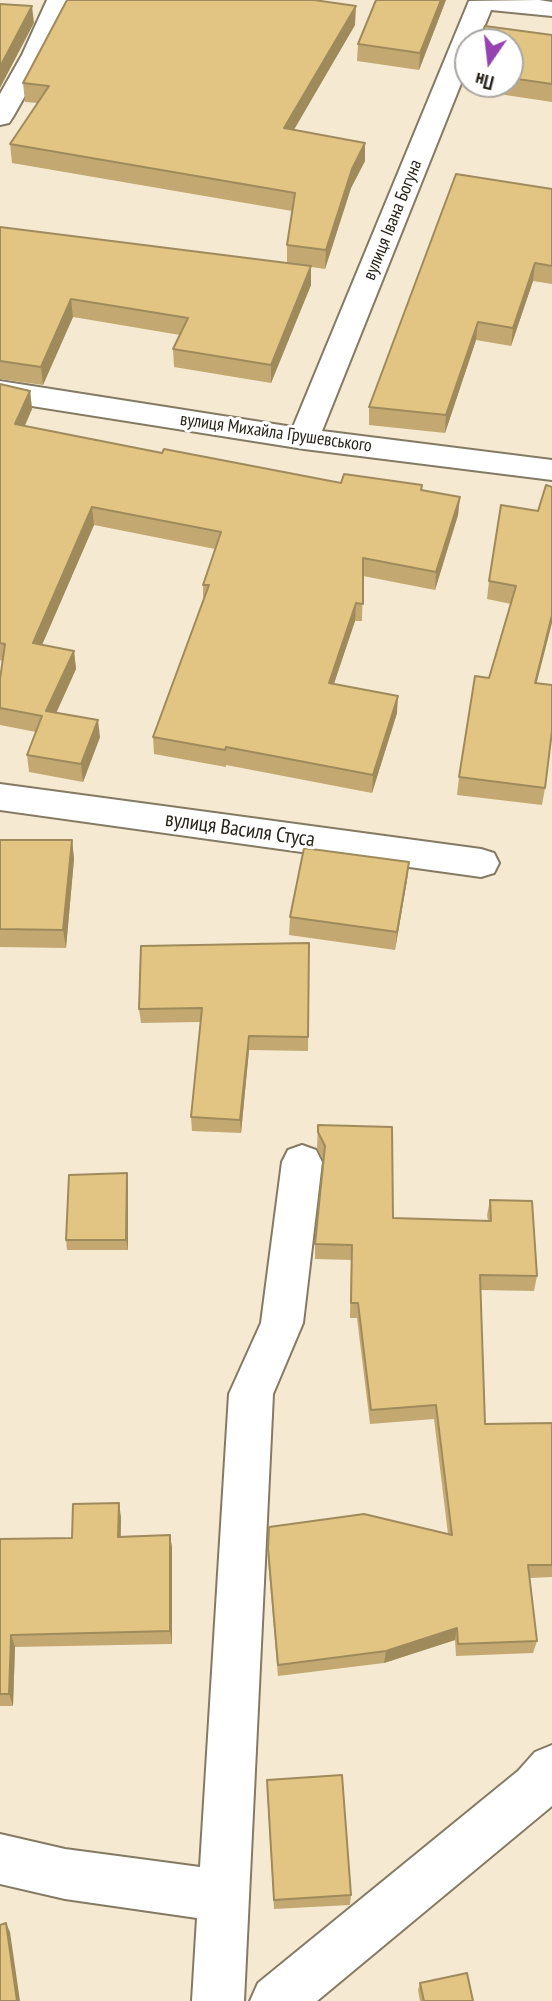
<!DOCTYPE html>
<meta charset="utf-8">
<style>
body{margin:0}
#map{position:relative;width:552px;height:2001px;overflow:hidden;background:#f5ead1;font-family:"PT Sans Narrow",sans-serif}
canvas{display:block}
.north{position:absolute;left:454px;top:28px;width:70px;height:70px;box-sizing:border-box;background:#fff;border:2px solid #a9a7a3;border-radius:50%;rotate:194deg;font-size:19px;font-weight:700;line-height:28px;text-align:center;color:#27231a}
.north::after{content:'';display:block;margin:auto;width:24px;height:32px;background:#9642b0;clip-path:polygon(50% 0,100% 100%,50% 72%,0 100%)}
</style>
<div id="map">
<canvas width="552" height="2001"></canvas>
<div class="north">Пн</div>
</div>
<script>
const ctx = document.querySelector('canvas').getContext('2d');
ctx.lineJoin = 'round';
function trace(path, color, width, dash) {
  ctx.strokeStyle = color;
  ctx.lineWidth = width;
  ctx.lineCap = dash ? 'butt' : 'round';
  ctx.setLineDash(dash || []);
  ctx.stroke(path);
}
function paint(path, color) {
  ctx.fillStyle = color;
  ctx.fill(path, 'evenodd');
}
function write(font, color, halo, rows, align = 'center') {
  ctx.font = font + ' "PT Sans Narrow",sans-serif';
  ctx.lineWidth = 6;
  ctx.setLineDash([]);
  ctx.textBaseline = 'middle';
  ctx.strokeStyle = halo;
  ctx.fillStyle = color;
  for (const [text, x, y, turn = 0] of rows) {
    ctx.save();
    ctx.translate(x, y);
    ctx.rotate((+turn || 0) * Math.PI / 180);
    ctx.textAlign = isNaN(turn) ? turn : align;
    if (halo) ctx.strokeText(text, 0, 0);
    ctx.fillText(text, 0, 0);
    ctx.restore();
  }
}
const minor = new Path2D(`
 M47 0H71L48 55 13 117 9 123 0 125V94L22 55Z
 M539 0 552 2V16L491 10 478 42H468V66L322 431 552 460V480L304 449 0 401V381L293 427 469 1Z
 M0 784 481 849 494 853 499 863 494 873 481 877 0 810Z
 M302 1145 316 1150 322 1162 303 1323 273 1394 244 2001H192L197 1918 65 1899 0 1884V1834L65 1849 200 1867 229 1394 261 1323 282 1162 288 1150Z
 M552 1745V1806L317 2001H250L258 1983 518 1771 535 1752Z`);
const wall = new Path2D(`
 M446 0 419 70 357 61 358 44Z
 M355 25 293 130 365 143V161L351 188 325 269 311 267V285L271 383 174 367 173 349 180 335 73 317 43 385 0 379V228L287 263V245L292 211 12 163 10 144 38 103 25 102 23 83Z
 M552 35V102L465 89 466 71 468 67V84H510V42Z
 M552 189V284L533 281 511 346 476 340 445 433 369 425V407Z
 M0 384 30 391 32 409 25 426 162 453 341 483 422 490 460 497 458 515 435 590 363 576 362 621H355L334 684 397 713 372 793 226 765V767L154 754 153 737 203 601V585L215 549 94 525 42 645 74 651 76 669 56 713 100 737 83 782 29 772 27 755 36 732 0 725V679L2 661 0 660Z
 M538 511 537 683 545 788 542 805 457 795 459 777 511 604 487 599 489 581Z
 M0 840H72L74 859 66 948 0 947Z
 M409 862 407 880 395 950 289 935 290 917Z
 M309 943 308 1051 249 1050 241 1133 192 1131 191 1117 201 1022 141 1023 139 1009Z
 M318 1125 393 1218 488 1221 487 1215 490 1200 537 1276 534 1291 480 1290 485 1424 552 1423V1577L530 1578 537 1641 533 1653 456 1656 455 1640 384 1663 278 1676 268 1560V1548L448 1534 434 1419 370 1424 357 1318H350L351 1260 315 1259V1244L324 1161 317 1148Z
 M127 1173 128 1183V1250H67L66 1240Z
 M121 1517V1536L170 1535 172 1548V1644L15 1647 13 1706H0V1539L72 1538Z
 M267 1791 351 1895 350 1905 274 1909Z
 M420 1983 473 2001H420L418 1990Z`);
const shadedWall = new Path2D(`
 M441 0H446L419 70 420 53Z
 M32 6 34 23 0 88V67Z
 M356 6 355 25 284 147V128Z
 M365 143V161L351 188 325 269 326 250 352 169Z
 M535 263 533 281 511 346 513 328Z
 M311 266V285L271 383V365Z
 M71 299 73 317 43 385 41 367Z
 M478 322 476 340 445 433 446 415Z
 M30 391 32 409 17 442 15 424Z
 M460 497 458 515 435 590 436 572Z
 M92 507 94 525 35 661 33 643Z
 M356 603 355 621 328 701 329 683Z
 M552 615V623L532 701 535 683Z
 M74 651 76 669 49 729 46 711Z
 M398 696 397 713 372 793 373 775Z
 M98 720 100 737 83 782 81 764Z
 M72 840 74 859 66 948 63 930Z
 M409 862 407 880 395 950 397 932Z
 M249 1036V1050L241 1133 240 1120Z
 M127 1173 128 1183V1250L126 1240Z
 M119 1503 121 1517 120 1550 118 1537Z
 M170 1535 172 1548V1644L170 1631Z
 M457 1628 455 1640 384 1663 386 1651Z
 M11 1635 15 1647 13 1706 9 1694Z
 M6 1923 10 1932 20 2001H17Z`);
const building = new Path2D(`
 M67 0H314L356 6 284 128 365 143 352 169 326 250 287 245 295 193 10 144 49 86 23 83Z
 M376 0H441L420 53 358 44Z
 M0 4 32 6 0 67Z
 M485 26 552 35V84L510 78V42H478Z
 M456 174 552 189V266L535 263 513 328 478 322 446 415 369 407Z
 M0 227 311 266 271 365 173 349 188 318 71 299 41 367 0 361Z
 M0 384 30 391 15 424 162 453 164 449 341 483 344 474 422 485 421 490 460 497 436 572 363 558V604L356 603 329 683 398 696 373 775 226 747 225 750 153 737 209 585H203L221 532 92 507 33 643 74 651 46 711 98 720 81 764 27 755 42 716 0 708V679L5 644 0 643Z
 M546 485 552 487V615L535 683 552 685V731L545 788 459 777 475 676 489 678 516 586 489 581 501 505 538 511Z
 M0 840H72L63 930 0 929Z
 M304 848 409 862 397 932 290 917Z
 M309 943 308 1037 249 1036 240 1120 191 1117 202 1008 139 1009 141 946Z
 M318 1125 392 1127 393 1218 491 1221 490 1200 532 1201 537 1276 480 1275 485 1424 552 1423V1565H528L537 1641 458 1644 457 1628 386 1651 278 1665 268 1548 269 1527 364 1514 452 1535 436 1405 371 1410 358 1303H351L352 1245 315 1244 325 1146 318 1132Z
 M127 1173 126 1240H66L69 1175Z
 M119 1503 118 1537 170 1535V1631L11 1635 9 1694H0V1539L72 1538 73 1504Z
 M342 1775 351 1895 274 1900 267 1780Z
 M6 1923 17 2001H0V1925Z
 M467 1973 473 2001H424L420 1983Z`);
const farStreetnames = [
 ["вулиця Івана Богуна",393,220,-68],
 ["вулиця Михайла Грушевського",276,433,8]
];
const streetNames = [
 ["вулиця Василя Стуса",240,830,8]
];
trace(minor, '#847a64', 4);
paint(minor, '#fff');
paint(wall, '#c3a971');
paint(shadedWall, '#9f8a5c');
paint(building, '#e3c583');
trace(building, '#9f8a5c', 2);
write('18px', '#27231a', '#fff', farStreetnames);
write('21px', '#27231a', '#fff', streetNames);
</script>
